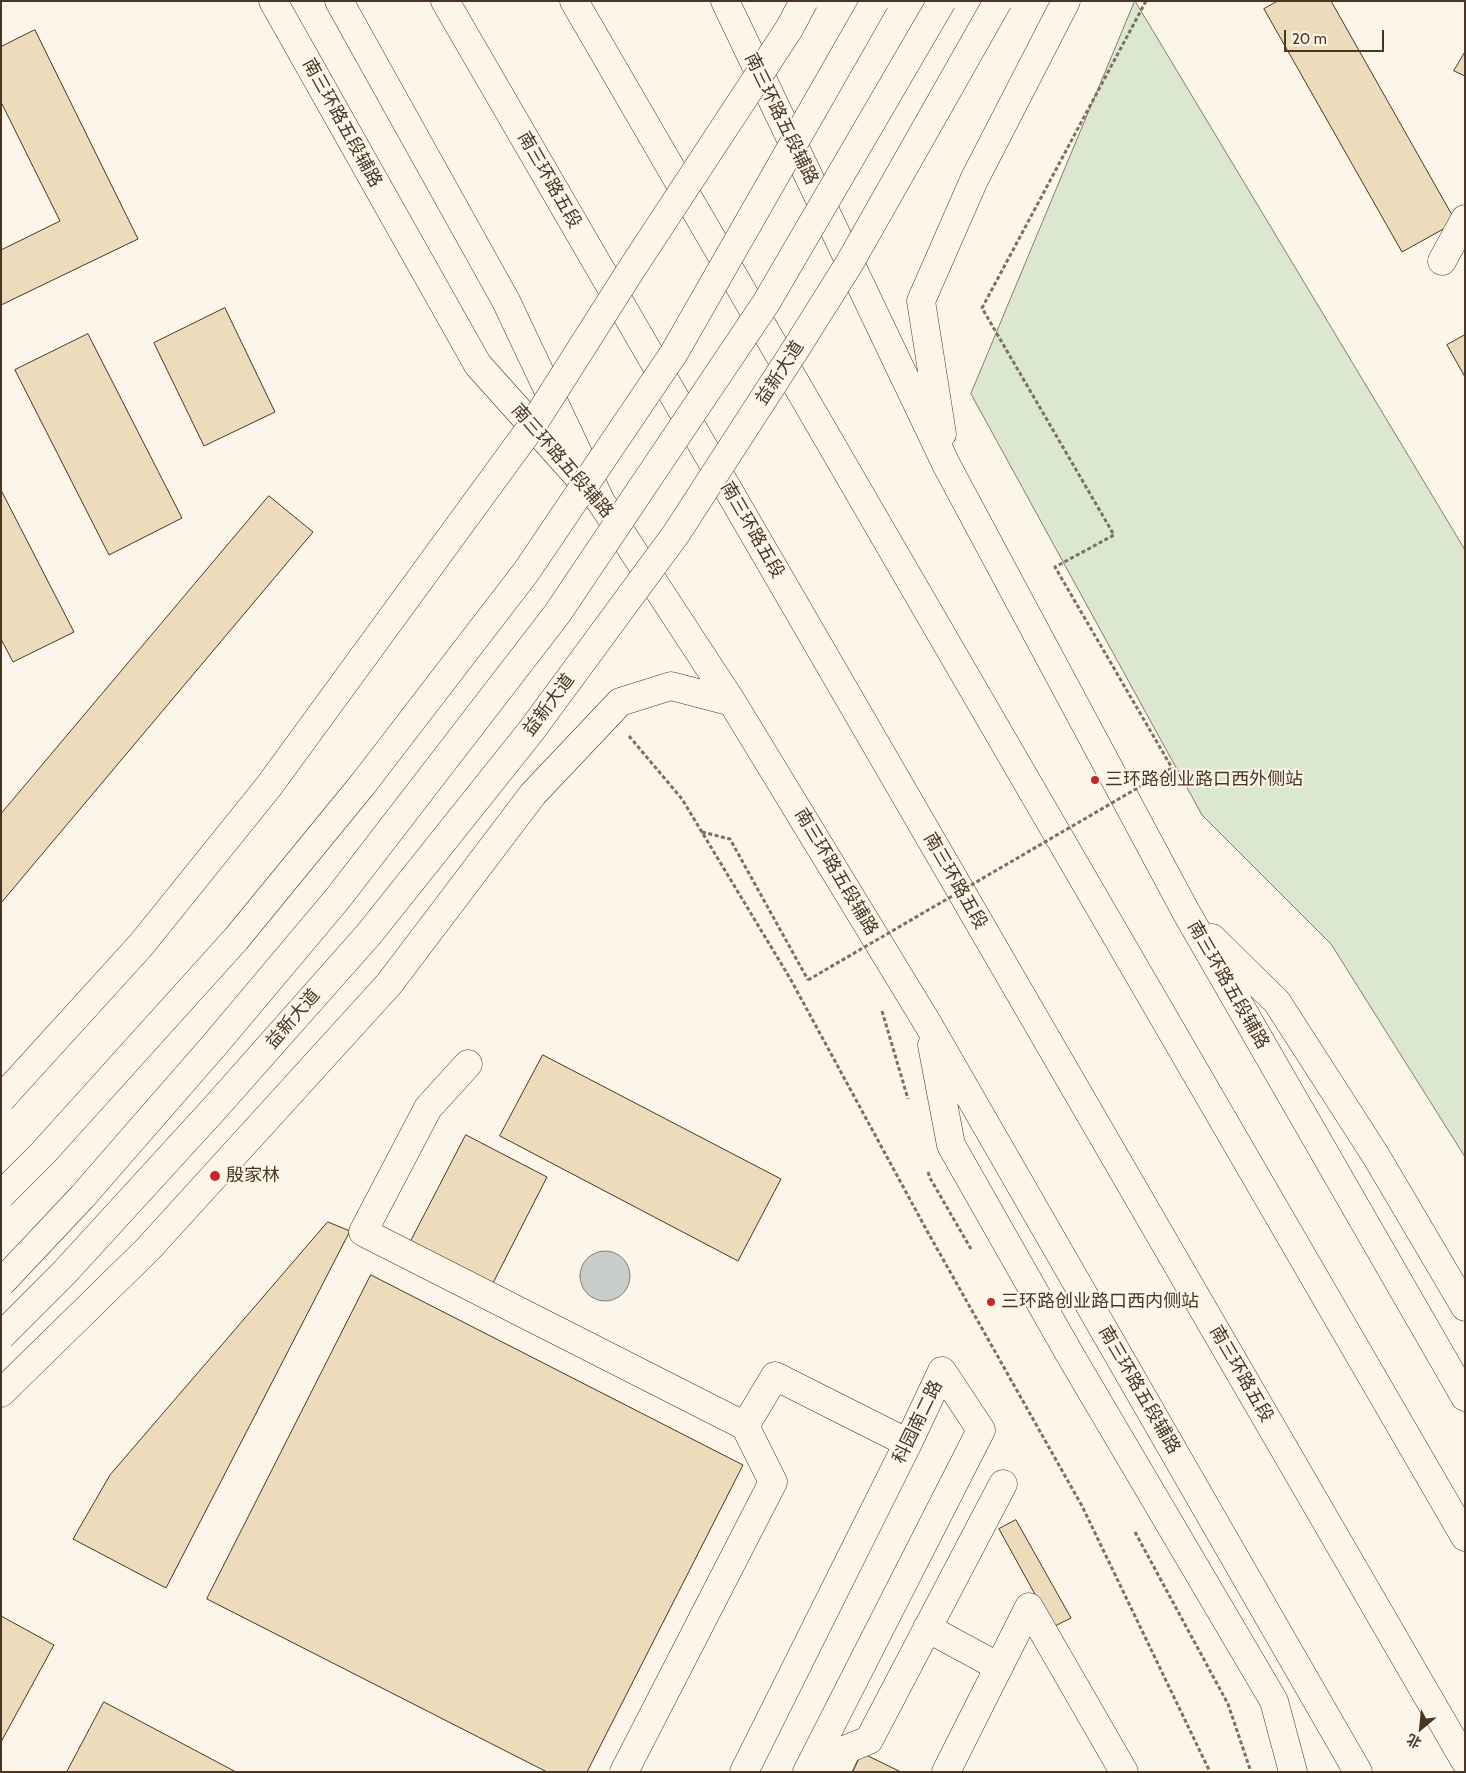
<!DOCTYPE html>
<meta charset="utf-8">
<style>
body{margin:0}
#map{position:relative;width:1466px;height:1773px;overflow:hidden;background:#fbf6e9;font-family:Cabin,"Noto Sans SC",sans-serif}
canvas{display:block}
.frame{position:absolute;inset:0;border:2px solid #4a3520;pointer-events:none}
.north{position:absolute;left:1396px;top:1703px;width:50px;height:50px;-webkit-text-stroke:4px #fbf6e9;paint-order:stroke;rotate:208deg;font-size:14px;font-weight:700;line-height:20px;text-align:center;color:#4a3520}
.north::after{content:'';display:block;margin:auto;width:18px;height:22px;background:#4a3520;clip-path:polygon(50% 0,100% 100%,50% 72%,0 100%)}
.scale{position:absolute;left:1284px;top:30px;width:100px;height:22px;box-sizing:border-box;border:2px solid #4a3520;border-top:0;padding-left:6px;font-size:15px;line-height:18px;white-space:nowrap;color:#4a3520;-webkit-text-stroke:4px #fbf6e9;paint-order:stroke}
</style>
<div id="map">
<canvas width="1466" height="1773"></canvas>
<div class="frame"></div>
<div class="north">北</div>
<div class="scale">20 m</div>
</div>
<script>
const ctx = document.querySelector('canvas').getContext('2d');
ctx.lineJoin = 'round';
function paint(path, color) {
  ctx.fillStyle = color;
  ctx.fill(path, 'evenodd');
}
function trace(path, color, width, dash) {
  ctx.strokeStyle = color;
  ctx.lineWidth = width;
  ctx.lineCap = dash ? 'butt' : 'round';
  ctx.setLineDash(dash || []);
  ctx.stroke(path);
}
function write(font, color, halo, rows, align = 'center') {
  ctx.font = font + ' Cabin,"Noto Sans SC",sans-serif';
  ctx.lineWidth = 4;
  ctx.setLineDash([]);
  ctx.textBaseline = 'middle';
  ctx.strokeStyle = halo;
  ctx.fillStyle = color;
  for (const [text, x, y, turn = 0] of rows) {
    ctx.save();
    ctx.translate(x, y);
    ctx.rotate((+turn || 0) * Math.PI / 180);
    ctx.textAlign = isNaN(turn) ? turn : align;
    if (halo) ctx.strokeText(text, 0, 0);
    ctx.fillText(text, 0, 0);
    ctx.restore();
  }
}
const green = new Path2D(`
 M1135 1 1465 550V1157L1331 944 1202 815 971 394Z`);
const water = new Path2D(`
 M580 1276a25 25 0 1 1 50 0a25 25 0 1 1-50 0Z`);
const building = new Path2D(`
 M1278 1H1331L1456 222 1402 252 1264 9Z
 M35 30 138 239 1 305V250L60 221 1 102V47Z
 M1465 52V76L1454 71Z
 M225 308 275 412 204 446 154 343Z
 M88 334 182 518 109 555 15 370Z
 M1465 335V377L1447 345Z
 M1 490 74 632 13 662 1 639Z
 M269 496 313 532 1 903V814Z
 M543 1055 781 1179 738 1261 500 1136Z
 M466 1135 547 1177 493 1283 411 1241Z
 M328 1222 350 1231 166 1588 73 1539 110 1475Z
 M371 1275 743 1465 587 1772H547L207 1599Z
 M1016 1520 1071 1618 1053 1627 999 1529Z
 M1 1616 54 1645 1 1742Z
 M104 1702 236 1772H67Z
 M862 1753 901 1772H853Z`);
const path = new Path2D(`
 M1146 1 982 308 1114 535 1055 567 1172 768
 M629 736 682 799 791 980 926 1229 1082 1506 1210 1772
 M702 832 730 839 808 980
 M882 1011 908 1099
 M928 1172 930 1178 971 1249
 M1135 1532 1228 1704 1251 1772`);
const minor = new Path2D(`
 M1442 261 1465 219
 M468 1064 428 1108 363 1232 745 1426
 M927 1628 999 1667
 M624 1772 773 1482 745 1426 775 1376 908 1443
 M744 1772 908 1443 942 1371 981 1430 807 1772
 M836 1772 847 1749 869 1740 1003 1484
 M946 1772 1029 1607 1124 1772`);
const major = new Path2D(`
 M273 1 478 365 601 502 732 702 928 1024 1358 1772
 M725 1 947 466 1186 912 1465 1397
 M942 434 921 301 974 180 1066 1
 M1212 938 1277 1002 1376 1156 1465 1307
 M932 1045 951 1145 1069 1353 1274 1701 1293 1772
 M1 1393 148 1249 389 984 533 794 620 702 671 686 732 702`);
const highway = new Path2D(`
 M339 1 506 301 601 502
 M445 1 1465 1761
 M574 1 1465 1537`);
const pathBridge = new Path2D(`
 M808 980 1172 768`);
const majorBridge = new Path2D(`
 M1 1283 82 1197 217 1042 338 898 557 614 766 303 942 1
 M1 1336 64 1273 214 1109 369 934 531 731 676 534 795 350 849 264 998 1`);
const highwayBridge = new Path2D(`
 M1 1099 141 945 269 786 532 426 629 273 789 29 804 1
 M1 1195 43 1153 236 939 363 784 526 572 674 353 875 1`);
const markers = [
 [1095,780,5,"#c62828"],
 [215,1176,6,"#c62828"],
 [991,1302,5,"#c62828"]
];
const streetNames = [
 ["南三环路五段辅路",781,119,64],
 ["南三环路五段辅路",342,123,61],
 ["南三环路五段",549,180,60],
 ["益新大道",780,373,-57],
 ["南三环路五段辅路",562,461,49],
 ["南三环路五段",752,530,60],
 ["益新大道",549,705,-53],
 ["南三环路五段辅路",836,872,59],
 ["南三环路五段",955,881,60],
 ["南三环路五段辅路",1228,985,60],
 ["益新大道",293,1019,-49],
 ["南三环路五段",1241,1374,60],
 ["南三环路五段辅路",1139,1390,60],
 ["科园南二路",918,1422,-64]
];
const poiNames = [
 ["三环路创业路口西外侧站",1105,780],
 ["殷家林",226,1176],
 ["三环路创业路口西内侧站",1001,1302]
];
paint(green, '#dce7d0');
trace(green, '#887966', 1);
paint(water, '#c9cecd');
trace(water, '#887966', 1);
paint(building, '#ecdcbc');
trace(building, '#4a3520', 1);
trace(minor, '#4a3520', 29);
trace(major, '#4a3520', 29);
trace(highway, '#4a3520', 29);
trace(path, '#7f6f5c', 3, [4, 2.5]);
trace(minor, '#fbf6e9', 28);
trace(major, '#fbf6e9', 28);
trace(highway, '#fbf6e9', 28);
trace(majorBridge, '#4a3520', 29, []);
trace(highwayBridge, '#4a3520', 29, []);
trace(pathBridge, '#7f6f5c', 3, [4, 2.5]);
trace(majorBridge, '#fbf6e9', 28);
trace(highwayBridge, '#fbf6e9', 28);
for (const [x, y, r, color] of markers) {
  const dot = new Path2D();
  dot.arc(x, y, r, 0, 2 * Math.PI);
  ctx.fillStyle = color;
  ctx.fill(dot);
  trace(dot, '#fbf6e9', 2);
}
write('18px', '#4a3520', '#fbf6e9', streetNames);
write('18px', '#4a3520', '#fbf6e9', poiNames, 'left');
</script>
